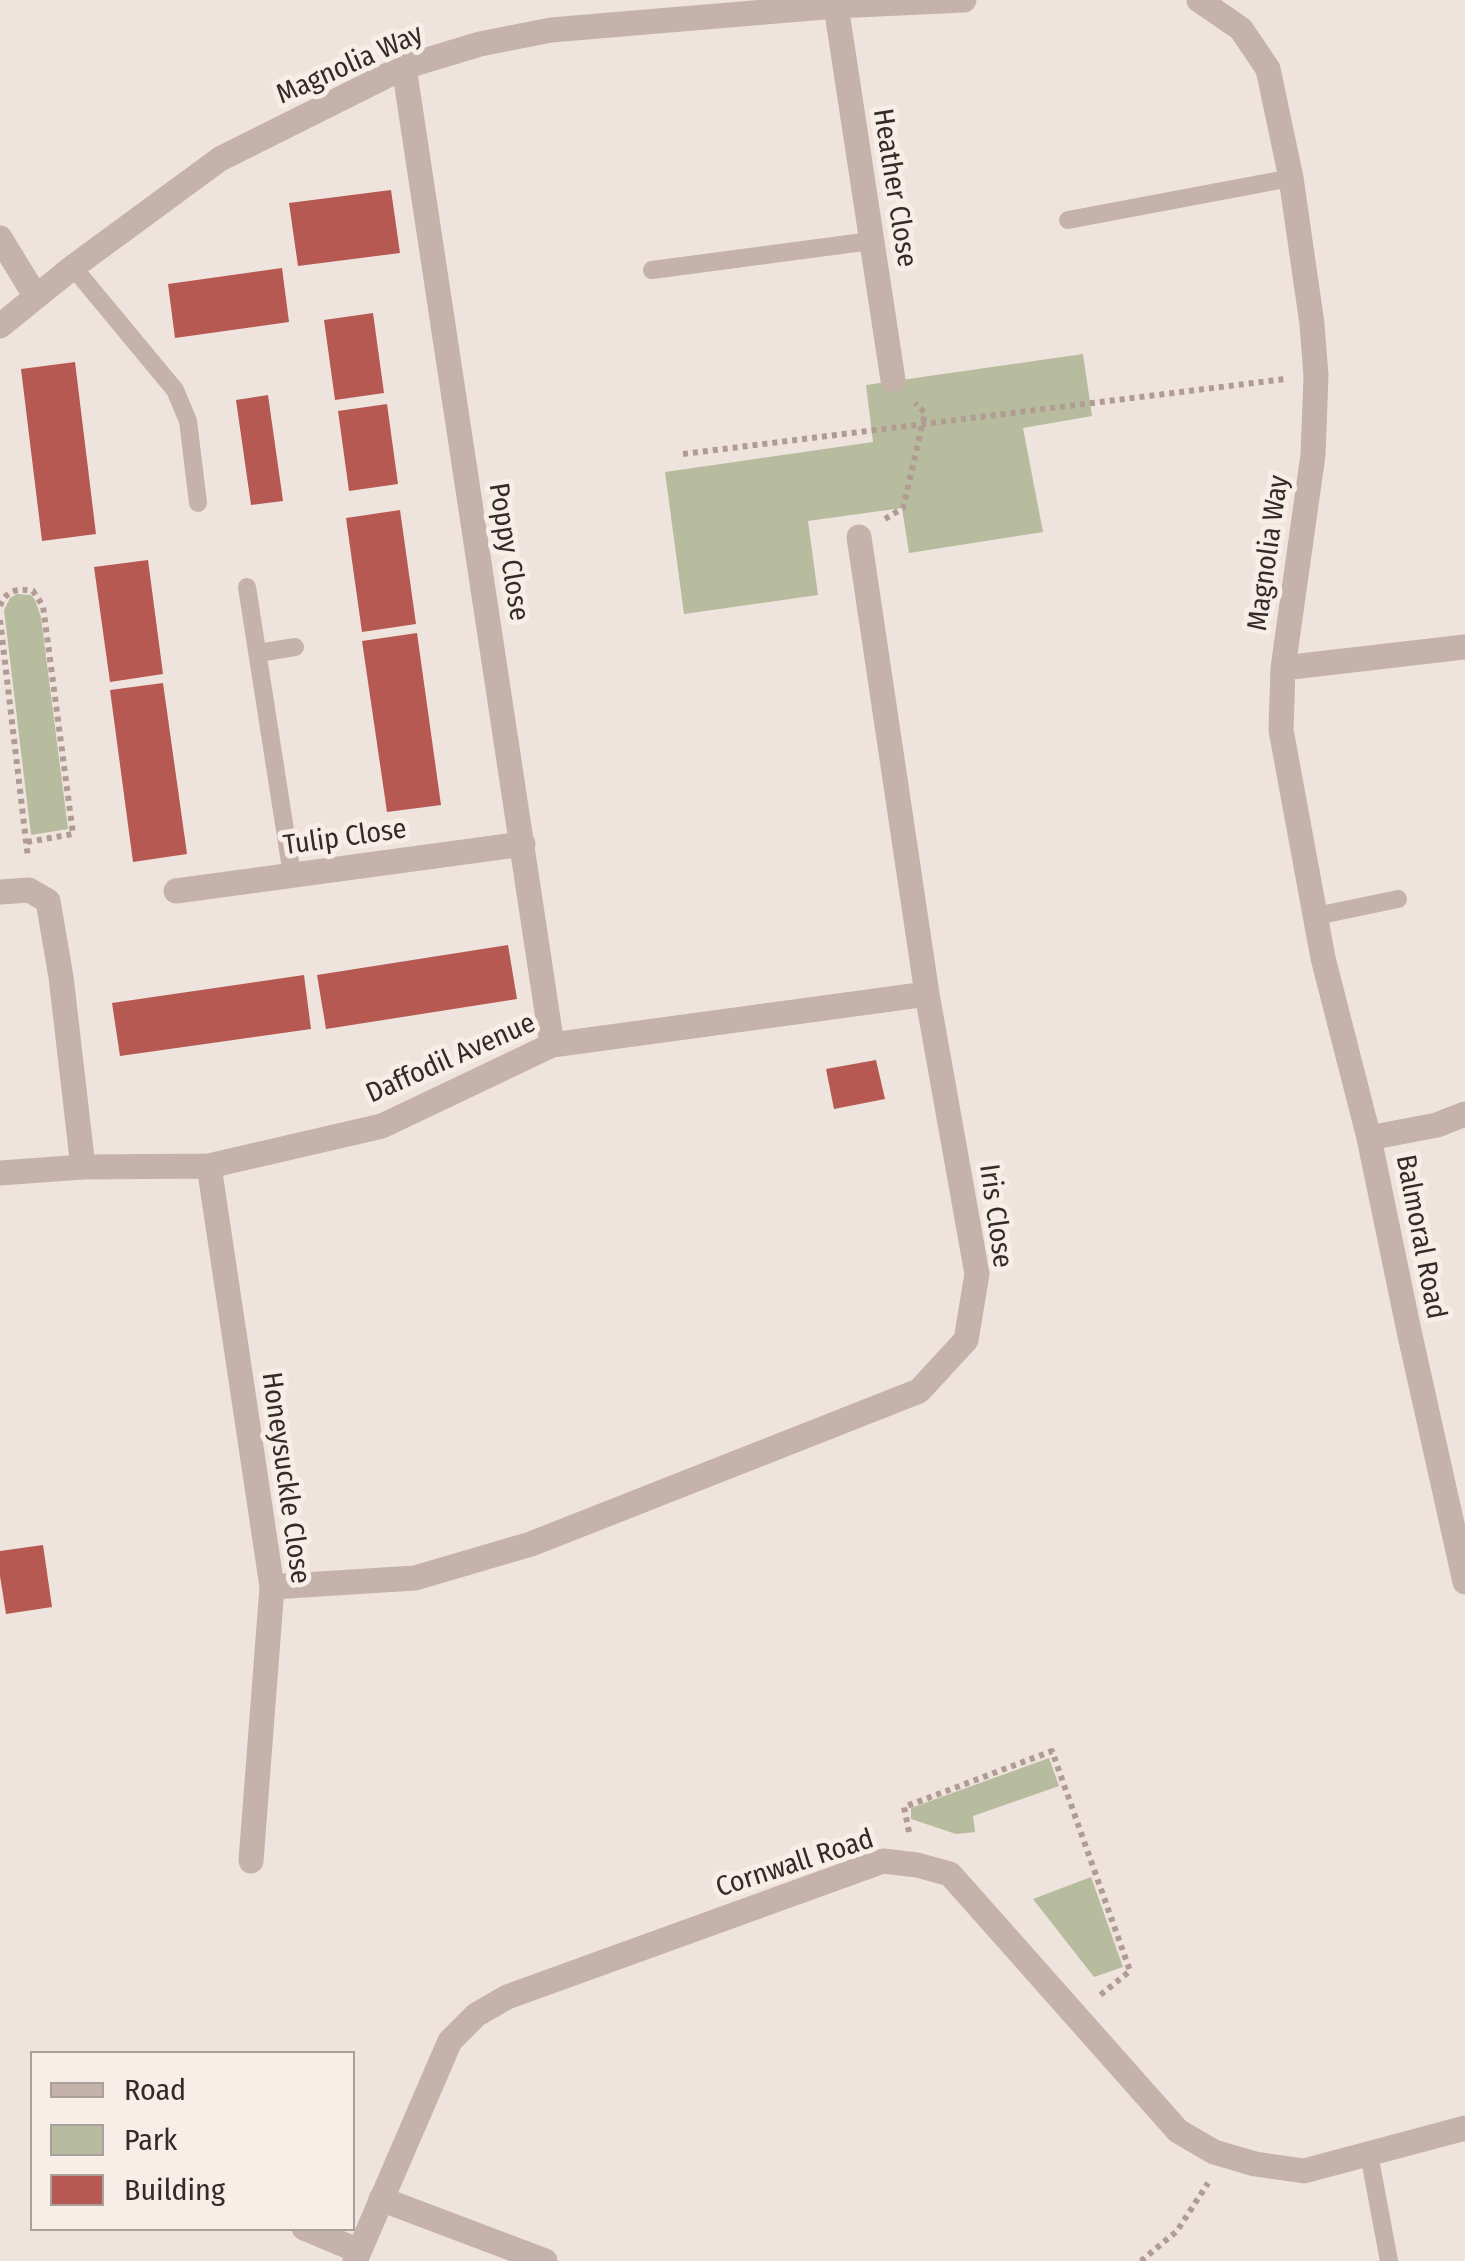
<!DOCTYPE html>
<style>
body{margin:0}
#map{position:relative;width:1465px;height:2261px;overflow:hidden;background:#efe3dd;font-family:"Fira Sans Condensed",sans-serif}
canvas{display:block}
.legend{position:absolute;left:30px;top:2051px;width:325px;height:180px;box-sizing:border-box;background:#f7eee8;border:2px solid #a9a09c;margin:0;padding:12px 18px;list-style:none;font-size:30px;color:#342a29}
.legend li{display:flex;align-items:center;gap:20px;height:50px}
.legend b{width:50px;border:2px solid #a9a09c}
</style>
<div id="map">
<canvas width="1465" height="2261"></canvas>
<ul class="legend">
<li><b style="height:12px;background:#c5b2aa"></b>Road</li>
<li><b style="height:28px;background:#b7bc9e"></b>Park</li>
<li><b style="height:28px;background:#b65953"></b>Building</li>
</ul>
</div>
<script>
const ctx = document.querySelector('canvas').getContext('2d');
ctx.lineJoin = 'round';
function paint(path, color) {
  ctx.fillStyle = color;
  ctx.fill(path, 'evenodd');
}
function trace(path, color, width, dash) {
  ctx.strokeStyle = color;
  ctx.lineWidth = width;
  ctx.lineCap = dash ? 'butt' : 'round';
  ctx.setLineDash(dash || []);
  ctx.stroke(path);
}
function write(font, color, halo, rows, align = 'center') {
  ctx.font = font + ' "Fira Sans Condensed",sans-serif';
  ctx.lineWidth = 10;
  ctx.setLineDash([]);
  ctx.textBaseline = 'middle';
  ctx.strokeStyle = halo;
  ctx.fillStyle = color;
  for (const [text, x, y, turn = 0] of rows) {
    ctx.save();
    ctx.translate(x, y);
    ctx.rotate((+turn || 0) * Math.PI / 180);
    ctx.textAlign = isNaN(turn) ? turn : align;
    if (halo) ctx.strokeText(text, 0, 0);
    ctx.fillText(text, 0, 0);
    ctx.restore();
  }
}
const green = new Path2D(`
 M1083 354 1092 416 1023 428 1043 532 909 553 902 508 808 521 818 595 684 614 665 472 873 442 866 385Z
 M17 594 31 595 35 600 41 617 68 829 31 835 4 610 10 598Z
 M1049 1758 1059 1786 973 1816 975 1832 956 1834 911 1819V1808Z
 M1091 1877 1123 1967 1094 1977 1033 1899Z`);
const building = new Path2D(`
 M391 190 400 253 298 266 289 203Z
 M282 268 289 322 175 338 168 284Z
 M373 313 384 393 335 400 324 320Z
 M75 362 96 534 42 541 21 369Z
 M268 395 283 501 251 505 236 400Z
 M387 404 398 484 349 491 338 411Z
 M400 510 416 624 362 632 346 518Z
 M148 560 163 674 110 682 94 567Z
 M417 633 441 805 387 812 362 641Z
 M163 683 187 854 133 862 110 690Z
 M508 945 517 999 326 1029 317 975Z
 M304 975 311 1029 120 1056 112 1003Z
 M876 1060 885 1099 834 1109 826 1069Z
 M43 1545 52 1607 6 1614 0 1576V1551Z`);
const path = new Path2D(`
 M683 454 1285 379
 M885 519 903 508 925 413 915 403
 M0 606C6 590 18 588 33 591L43 606 73 834 27 842
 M0 620 28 858
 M909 1832 904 1807 1052 1751 1130 1971 1099 1996
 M1141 2261 1177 2231 1208 2183`);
const lane = new Path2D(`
 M1068 220 1291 178
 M73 267 175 390 188 421 198 503
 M652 270 871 241
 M247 587 292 875
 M258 653 295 647
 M1316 916 1398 899
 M1369 2154 1389 2261`);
const street = new Path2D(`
 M1199 0 1241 29 1268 69 1291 178 1312 324 1316 376 1313 455 1283 668 1281 730 1323 958 1369 1138 1409 1331 1465 1582
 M836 6 893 380
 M404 67 552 1045
 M0 238 36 297
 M0 326 73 267 220 159 404 67 480 44 551 30 836 6 964 0
 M1283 668 1465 647
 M176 891 523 844
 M0 892 29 890 48 901 61 977 83 1167
 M1369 1138 1437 1125 1465 1114
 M209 1166 272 1587 251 1861
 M0 1173 83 1167 209 1166 382 1126 552 1045 927 994
 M272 1587 415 1578 531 1544 919 1391 966 1340 977 1274 927 994 859 537
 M381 2199 545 2261
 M304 2228 359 2251
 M355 2261 450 2041 476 2015 507 1997 883 1861 917 1865 950 1874 1178 2131 1214 2152 1255 2164 1304 2171 1465 2128`);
const streetNames = [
 ["Magnolia Way",350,65,-24],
 ["Heather Close",894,188,81],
 ["Poppy Close",508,552,81],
 ["Magnolia Way",1269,553,-82],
 ["Tulip Close",345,838,-8],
 ["Daffodil Avenue",451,1059,-24],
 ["Iris Close",995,1216,82],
 ["Balmoral Road",1420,1237,79],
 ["Honeysuckle Close",285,1478,82],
 ["Cornwall Road",795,1864,-18]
];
paint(green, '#b7bc9e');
paint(building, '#b65953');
trace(path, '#b19c94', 6, [5, 5]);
trace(lane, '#c5b2aa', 18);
trace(street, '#c5b2aa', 25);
write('28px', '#342a29', '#f7eee8', streetNames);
</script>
